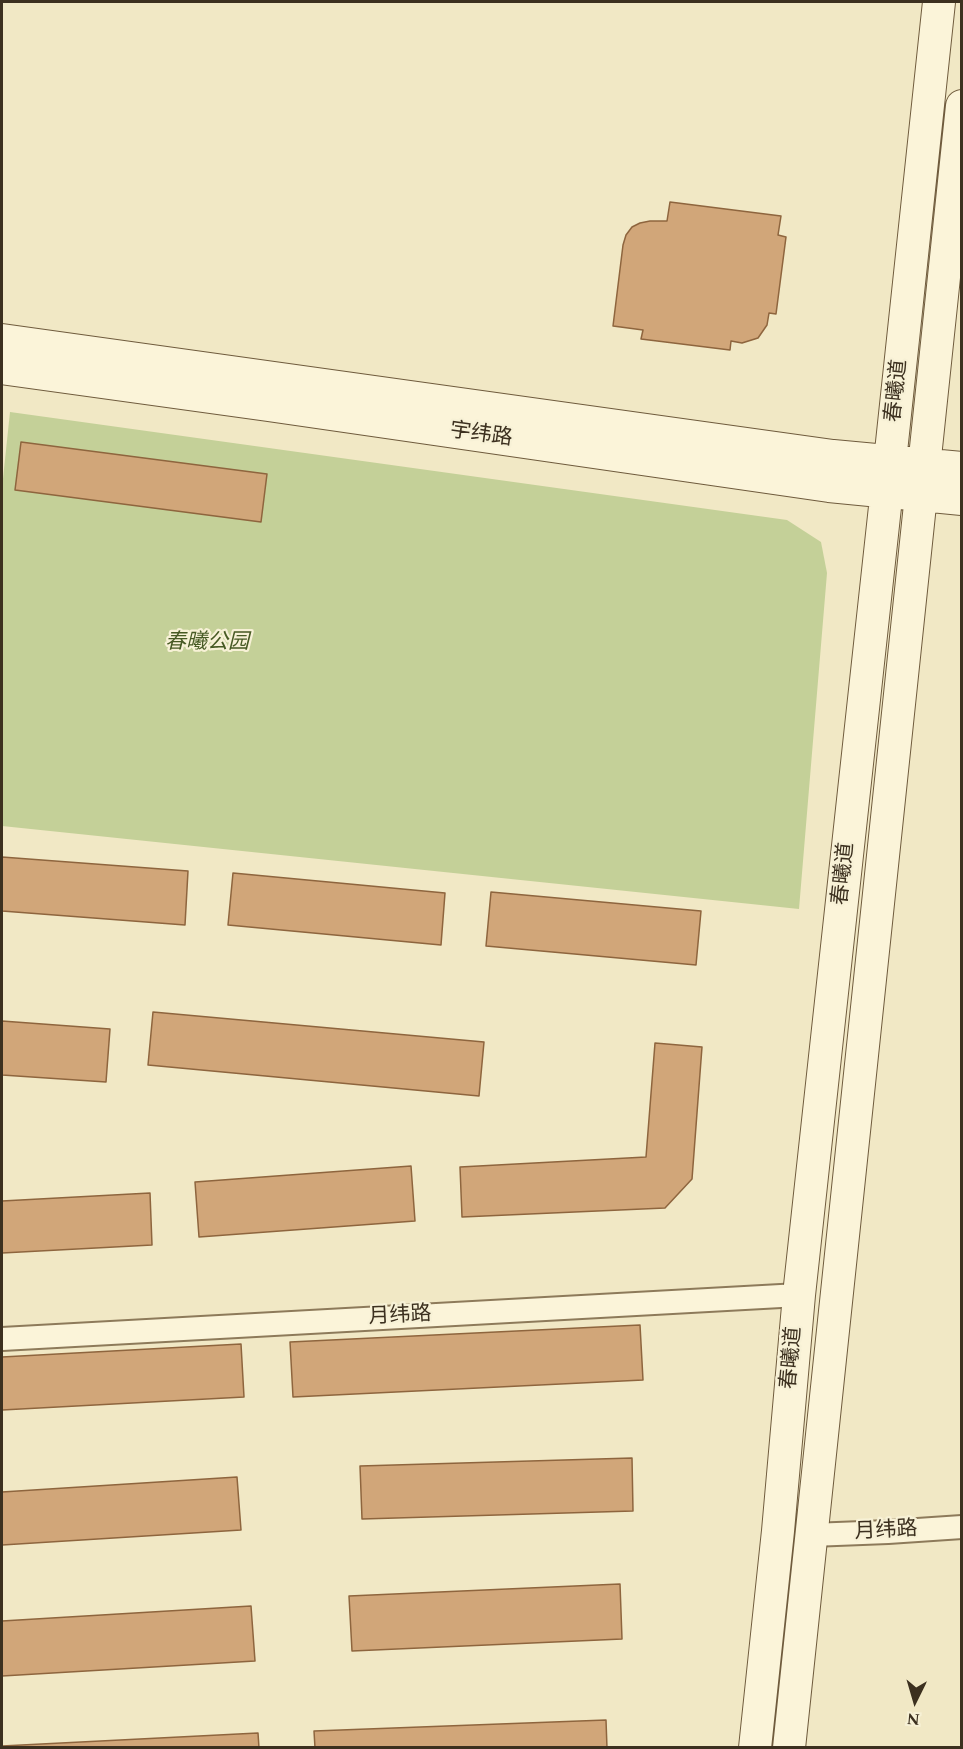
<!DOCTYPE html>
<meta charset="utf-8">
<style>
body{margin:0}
#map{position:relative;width:963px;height:1749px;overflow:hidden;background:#f1e8c5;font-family:Spectral,serif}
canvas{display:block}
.frame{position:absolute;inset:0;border:3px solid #3c301f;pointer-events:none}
.north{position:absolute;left:885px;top:1671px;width:60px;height:60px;-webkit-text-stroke:4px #f7f1d6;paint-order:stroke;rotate:185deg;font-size:16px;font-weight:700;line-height:24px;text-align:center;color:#3c301f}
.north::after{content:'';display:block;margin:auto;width:21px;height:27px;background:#3c301f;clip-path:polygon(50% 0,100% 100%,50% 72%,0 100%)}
</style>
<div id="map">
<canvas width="963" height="1749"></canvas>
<div class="frame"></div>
<div class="north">N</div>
</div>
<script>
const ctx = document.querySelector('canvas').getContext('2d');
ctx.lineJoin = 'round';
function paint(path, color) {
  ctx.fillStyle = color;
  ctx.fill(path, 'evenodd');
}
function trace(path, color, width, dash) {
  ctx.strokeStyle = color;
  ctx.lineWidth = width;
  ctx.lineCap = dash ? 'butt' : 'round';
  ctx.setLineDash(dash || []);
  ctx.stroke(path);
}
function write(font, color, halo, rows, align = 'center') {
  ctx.font = font + ' Spectral,"Noto Sans SC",serif';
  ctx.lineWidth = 4.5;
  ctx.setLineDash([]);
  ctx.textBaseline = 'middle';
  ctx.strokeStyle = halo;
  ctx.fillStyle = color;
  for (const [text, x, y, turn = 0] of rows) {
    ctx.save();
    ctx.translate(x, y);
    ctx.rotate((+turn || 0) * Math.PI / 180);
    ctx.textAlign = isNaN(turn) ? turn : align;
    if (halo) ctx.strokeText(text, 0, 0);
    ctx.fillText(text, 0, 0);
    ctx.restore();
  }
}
const green = new Path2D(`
 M10 412 787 520 821 542 827 573 799 909 2 826V488Z`);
const building = new Path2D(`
 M670 202 781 216 778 235 786 237 776 314 769 313 767 325 758 338 742 343 731 341 730 350 641 339 643 330 613 326 623 245 626 235 632 227 640 223 650 221H667Z
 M21 442 267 474 261 522 15 490Z
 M2 857 188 871 185 925 2 911Z
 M233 873 445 893 441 945 228 925Z
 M491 892 701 911 696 965 486 946Z
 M153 1012 484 1042 479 1096 148 1065Z
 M2 1021 110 1029 106 1082 2 1075Z
 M655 1043 702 1047 692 1179 665 1208 462 1217 460 1167 646 1157Z
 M411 1166 415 1221 199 1237 195 1182Z
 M150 1193 152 1245 2 1253V1201Z
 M640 1325 643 1380 293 1397 290 1342Z
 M241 1344 244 1397 2 1410V1357Z
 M632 1458 633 1511 362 1519 360 1466Z
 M237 1477 241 1530 2 1545V1492Z
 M620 1584 622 1639 352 1651 349 1596Z
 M251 1606 255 1661 2 1676V1621Z
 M606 1720 607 1748H315L314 1731Z
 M258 1733 259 1748H2V1746Z`);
const street = new Path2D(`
 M2 1339 799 1295
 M811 1535 888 1532 962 1527`);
const secondary = new Path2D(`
 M2 340 833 456 962 468
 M2 368 268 405 829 486 962 499
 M755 1748 778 1531 799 1295 890 461 939 2
 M789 1748 962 106`);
const streetNames = [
 ["春曦道",898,391,-84],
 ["宇纬路",481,436,8],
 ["春曦道",845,874,-84],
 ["月纬路",400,1317,-3],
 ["春曦道",793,1358,-85],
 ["月纬路",886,1532,-3]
];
const parkNames = [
 ["春曦公园",207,644]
];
paint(green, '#c4d098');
paint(building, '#d1a679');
trace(building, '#8e653e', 1.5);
trace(street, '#8d7a5a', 26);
trace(secondary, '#6f5b3d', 34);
trace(street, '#fbf4d9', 22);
trace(secondary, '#fbf4d9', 32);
write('21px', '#3c301f', '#f7f1d6', streetNames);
write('italic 21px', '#475a24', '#f7f1d6', parkNames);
</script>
